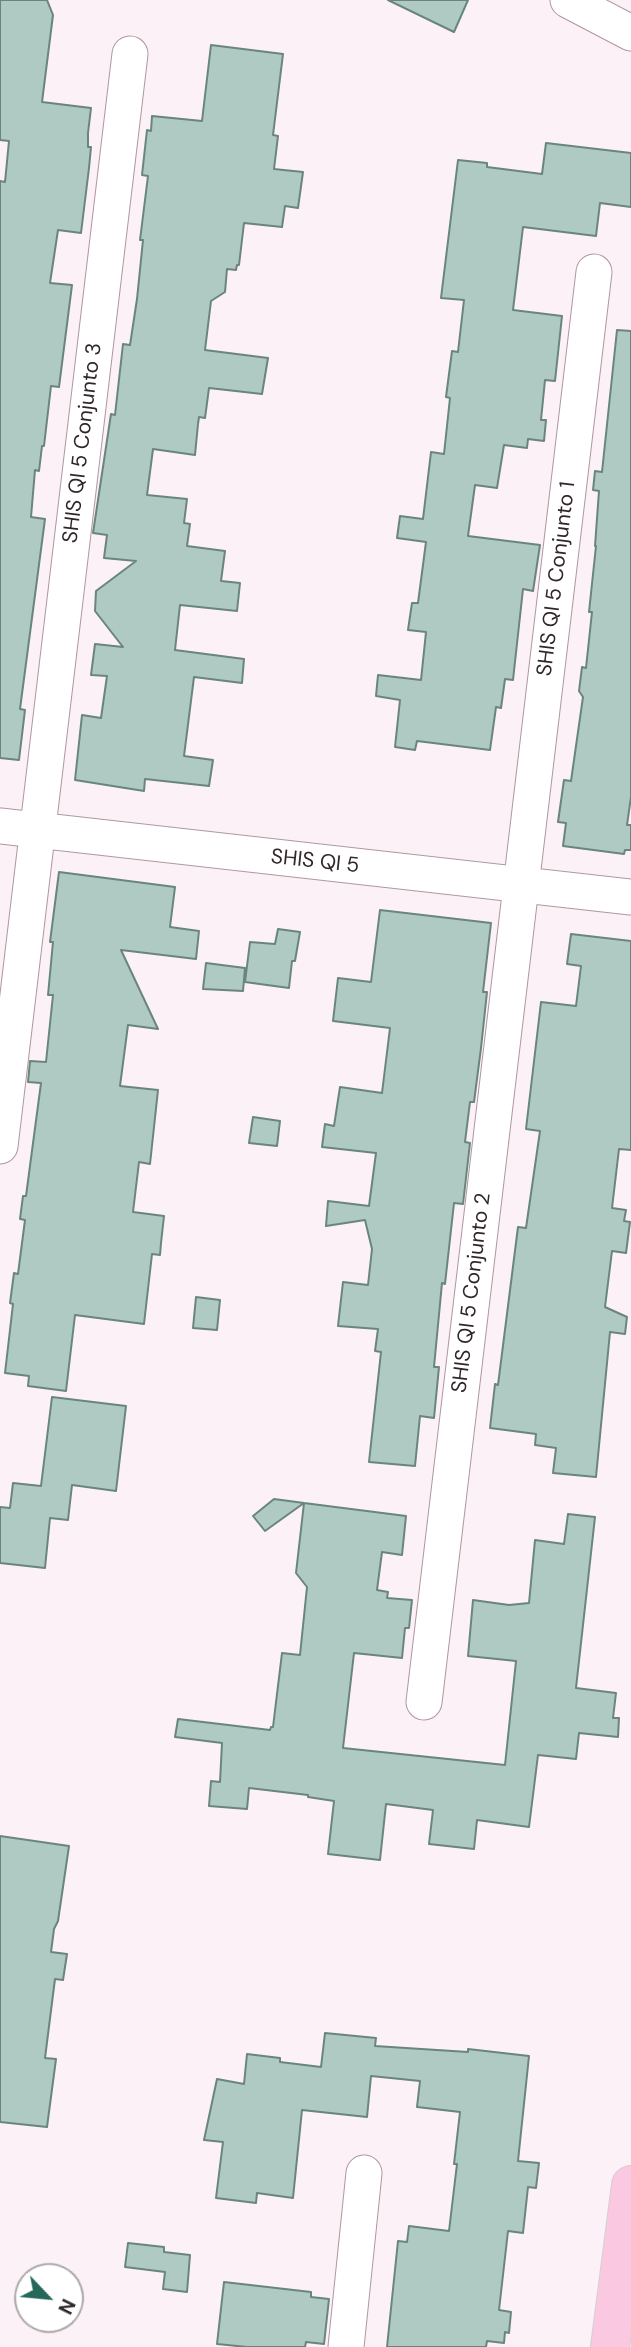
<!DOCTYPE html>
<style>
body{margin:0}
#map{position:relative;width:631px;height:2347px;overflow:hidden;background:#fcf1f6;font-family:"DM Sans",sans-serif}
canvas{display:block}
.north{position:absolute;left:14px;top:2263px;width:70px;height:70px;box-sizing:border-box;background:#fff;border:2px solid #ada9aa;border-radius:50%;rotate:116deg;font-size:19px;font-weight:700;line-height:28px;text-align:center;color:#31272b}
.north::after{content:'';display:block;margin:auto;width:24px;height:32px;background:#25685a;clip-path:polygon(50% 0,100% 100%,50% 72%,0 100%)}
</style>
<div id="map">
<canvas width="631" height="2347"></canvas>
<div class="north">N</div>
</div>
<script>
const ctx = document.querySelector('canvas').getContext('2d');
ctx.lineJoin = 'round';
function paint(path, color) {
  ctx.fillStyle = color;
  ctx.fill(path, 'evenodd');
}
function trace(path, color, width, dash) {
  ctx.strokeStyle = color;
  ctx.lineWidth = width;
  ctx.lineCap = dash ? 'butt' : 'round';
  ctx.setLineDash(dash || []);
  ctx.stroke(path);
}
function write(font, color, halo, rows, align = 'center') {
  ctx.font = font + ' "DM Sans",sans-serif';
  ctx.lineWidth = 5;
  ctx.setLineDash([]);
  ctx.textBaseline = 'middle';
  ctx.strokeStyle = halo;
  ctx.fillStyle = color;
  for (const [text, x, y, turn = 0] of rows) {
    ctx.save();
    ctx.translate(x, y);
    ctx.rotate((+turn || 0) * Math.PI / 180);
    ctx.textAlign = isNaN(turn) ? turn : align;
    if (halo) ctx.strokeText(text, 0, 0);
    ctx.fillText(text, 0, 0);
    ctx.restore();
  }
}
const building = new Path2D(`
 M0 0H47L53 15 42 102 91 108 88 133V147H91L89 168 81 233 58 230 50 283 72 285 59 387 51 386 44 446H42L39 471 35 470 31 517 45 519 20 709 25 710 19 760 0 758V181L5 182 9 141 0 140Z
 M388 0H468L454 32Z
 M211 45 283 54 273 135 278 136 274 169 303 172 298 208 285 206 282 227 244 223 239 265H237L236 270 227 269 225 292 211 301 205 350 268 358 262 394 209 388 205 418 199 417 198 424 195 455 153 449 147 495 187 499 184 523 190 524 187 546 225 551 221 581 240 583 237 611 180 605 175 650 244 659 242 683 194 677 184 756 213 760 209 786 145 779 144 791 75 780 82 715 101 718 107 676 91 675 95 644 123 647 95 611 96 591 136 561 104 558 107 535 93 533 111 414 115 415 123 344 130 345 137 299 143 240H140L148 176 142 175 147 130 151 131 152 116 202 121Z
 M546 143 631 153V207L600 203 596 236 523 227 513 310 562 316 555 381 545 380 541 420H546L544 441 528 439 527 448 504 445 497 488 475 485 468 536 540 545 533 591 523 589 513 680 505 679 501 708 496 707 490 750 417 741 415 750 395 747 400 700 376 696 378 675 421 680 426 632 408 630 412 603H418L426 542 397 538 400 516 423 519 431 452 444 454 450 398 446 397 452 351 458 352 464 300 441 298 458 160 487 163V167L542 174Z
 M617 330 631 331V797L627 825H631V850H625L624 854 563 846 566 823 558 822 564 780 571 781 583 697 579 691 582 667 586 668 592 612H589L596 546H595L599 491 593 490 595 471 602 472Z
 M59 872 175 887 170 927 199 931 196 959 121 950 158 1029 128 1025 120 1086 158 1090 150 1164 139 1162 133 1212 164 1216 161 1243 160 1255 152 1254 144 1324 75 1315 66 1391 28 1386 29 1376 5 1373 13 1304 10 1303 14 1273 18 1274 25 1220 20 1219 23 1196H26L41 1083 28 1082 30 1061 46 1062 53 995H48L53 942H50Z
 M380 910 491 923 483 992H487L481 1048 474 1102H470L465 1142 470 1143 463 1204 454 1203 445 1284 442 1283 434 1367H439L434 1418 420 1416 415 1466 369 1462 381 1352 375 1351 378 1329 338 1326 343 1282 368 1285 372 1249 365 1220 326 1226 328 1201 369 1206 376 1153 322 1147 325 1124 334 1126 340 1087 382 1093 390 1028 333 1021 338 978 371 982Z
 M278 929 300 932 295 961H292L289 988 245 982 250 942 275 944Z
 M571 934 631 941V1150L619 1149 612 1208 626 1210 624 1221 630 1222 626 1253 612 1251 605 1307 627 1317 625 1334 610 1332 596 1477 553 1473 556 1448 535 1445 536 1434 490 1428 495 1384 498 1385 518 1227 526 1228 540 1131 526 1129 541 1002 576 1006 581 966 567 964Z
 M206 963 245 968 243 991 203 989Z
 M253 1117 280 1121 277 1146 249 1143Z
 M196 1297 220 1300 217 1330 193 1328Z
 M52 1397 126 1406 116 1491 72 1485 68 1520 50 1518 45 1568 0 1563V1507L10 1508 13 1483 41 1486Z
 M274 1499 304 1503 265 1531 253 1516Z
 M304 1503 406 1516 402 1555 382 1552 377 1590 388 1592 387 1598 412 1600 409 1628H405L402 1658 354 1653 343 1748 505 1765 516 1661 468 1656 473 1600 509 1605 529 1603 535 1540 564 1544 568 1514 595 1517 576 1688 616 1693 613 1718H619L618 1737 579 1733 576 1759 538 1755 529 1827 477 1820 474 1849 429 1844 433 1810 386 1804 380 1860 328 1854 334 1801 308 1797V1795L249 1788 247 1809 209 1806 211 1781 220 1782 222 1743 175 1737 178 1719 270 1730 271 1727H273L282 1653 300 1655 307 1587 296 1573Z
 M0 1836 69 1846 58 1921 54 1929 51 1952 67 1954 63 1980 55 1979 45 2058 56 2059 47 2127 0 2122Z
 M325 2033 376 2038 375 2046 468 2052V2049L529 2056 518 2161 539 2163 536 2188 528 2187 523 2233 508 2231 499 2310 511 2312 509 2333 505 2332 504 2343 487 2341 486 2347H387L398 2241 407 2242 409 2226 449 2231 457 2164H454L460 2112 417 2107 420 2081 371 2076 367 2117 302 2110 293 2198 257 2193 256 2203 216 2198 223 2142 204 2140 217 2079 244 2084 247 2054 280 2058V2062L321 2067Z
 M128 2243 164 2247V2252L190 2255 187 2292 163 2289 165 2272 125 2267Z
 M224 2282 311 2292V2297L329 2299 324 2344 306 2342 305 2347H247L217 2344Z`);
const minor = new Path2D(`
 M568 0 631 33
 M0 826 631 897
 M0 1146 130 54
 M424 1702 594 272
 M346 2347 364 2173`);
const major = new Path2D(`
 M610 2347 631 2185`);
const streetNames = [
 ["SHIS QI 5 Conjunto 3",83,443,-83],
 ["SHIS QI 5 Conjunto 1",557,579,-83],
 ["SHIS QI 5",315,862,6],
 ["SHIS QI 5 Conjunto 2",472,1293,-83]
];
paint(building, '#aecac2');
trace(building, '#6a857d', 2);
trace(minor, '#af97a2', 37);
trace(major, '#d2cfd0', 40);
trace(minor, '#fff', 35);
trace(major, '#fbc8e1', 38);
write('21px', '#31272b', '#fff', streetNames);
</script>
